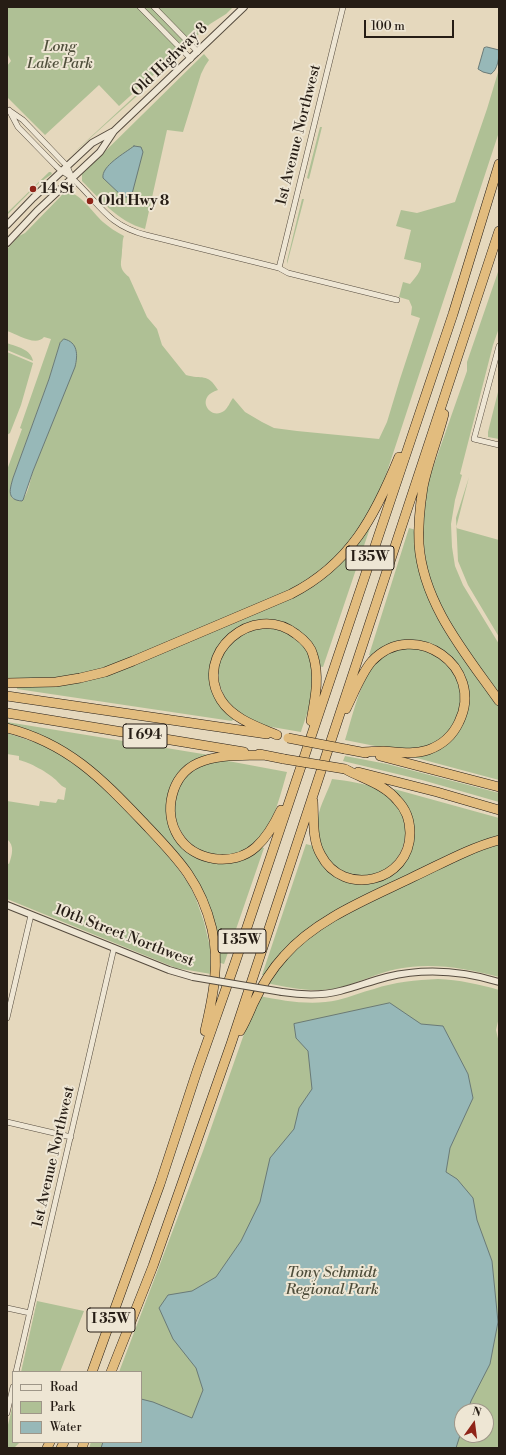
<!DOCTYPE html>
<style>
body{margin:0}
#map{position:relative;width:506px;height:1455px;overflow:hidden;background:#e5d8bd;font-family:"Libre Bodoni",serif}
canvas{display:block}
.frame{position:absolute;inset:0;border:8px solid #261d15;pointer-events:none}
.legend{position:absolute;left:12px;top:1371px;width:130px;height:72px;box-sizing:border-box;background:#eee6d4;border:1px solid #9e9688;margin:0;padding:5px 7px;list-style:none;font-size:12px;color:#261d15}
.legend li{display:flex;align-items:center;gap:8px;height:20px}
.legend b{width:20px;border:1px solid #9e9688}
.north{position:absolute;left:454px;top:1403px;width:40px;height:40px;box-sizing:border-box;background:#eee6d4;border:1px solid #9e9688;border-radius:50%;rotate:14deg;font-size:11px;font-weight:700;line-height:16px;text-align:center;color:#261d15}
.north::after{content:'';display:block;margin:auto;width:14px;height:18px;background:#8f2418;clip-path:polygon(50% 0,100% 100%,50% 72%,0 100%)}
.scale{position:absolute;left:364px;top:20px;width:90px;height:18px;box-sizing:border-box;border:2px solid #261d15;border-top:0;padding-left:5px;font-size:12px;line-height:14px;white-space:nowrap;color:#261d15;-webkit-text-stroke:3px #eee6d4;paint-order:stroke}
</style>
<div id="map">
<canvas width="506" height="1455"></canvas>
<div class="frame"></div>
<ul class="legend">
<li><b style="height:5px;background:#eee6d4"></b>Road</li>
<li><b style="height:11px;background:#afc095"></b>Park</li>
<li><b style="height:11px;background:#97b8b8"></b>Water</li>
</ul>
<div class="north">N</div>
<div class="scale">100 m</div>
</div>
<script>
const ctx = document.querySelector('canvas').getContext('2d');
ctx.lineJoin = 'round';
function paint(path, color) {
  ctx.fillStyle = color;
  ctx.fill(path, 'evenodd');
}
function trace(path, color, width, dash) {
  ctx.strokeStyle = color;
  ctx.lineWidth = width;
  ctx.lineCap = dash ? 'butt' : 'round';
  ctx.setLineDash(dash || []);
  ctx.stroke(path);
}
function write(font, color, halo, rows, align = 'center') {
  ctx.font = font + ' "Libre Bodoni",serif';
  ctx.lineWidth = 4;
  ctx.setLineDash([]);
  ctx.textBaseline = 'middle';
  ctx.strokeStyle = halo;
  ctx.fillStyle = color;
  for (const [text, x, y, turn = 0] of rows) {
    ctx.save();
    ctx.translate(x, y);
    ctx.rotate((+turn || 0) * Math.PI / 180);
    ctx.textAlign = isNaN(turn) ? turn : align;
    if (halo) ctx.strokeText(text, 0, 0);
    ctx.fillText(text, 0, 0);
    ctx.restore();
  }
}
const green = new Path2D(`
 M7 7H233L226 14 210 24 119 106 99 85 45 135 7 97V66L11 61 7 53Z
 M204 54 209 60 205 66 201 74 183 132 167 130 145 229C117 221 102 201 82 181V174Z
 M178 56 177 60 68 158Z
 M499 69V132L381 490 358 531 332 562 294 589 118 665 69 678 7 681V470L22 429 20 428 51 339 44 337C36 347 17 334 7 331V249L19 236 25 233 61 196 64 191C80 192 92 212 103 222 109 227 116 232 124 236 122 241 123 245 122 250 122 263 117 267 129 277L147 317 157 329 162 345 186 375C202 380 207 372 218 390 194 397 210 421 224 411 228 408 230 402 233 398L245 412 262 422 274 428 297 431 379 439 387 422 400 379 420 318 411 315 412 307 409 300 399 297 403 282 410 284C415 278 422 271 421 263L404 259 411 230 396 226 401 210 417 213 455 202 487 109ZM60 343 76 361 33 471C30 480 29 494 21 501L12 498 10 492 13 478 49 379Z
 M320 127H322L309 179 307 178Z
 M49 172H51L52 174 39 183 7 215V213Z
 M302 199H304L287 264V261Z
 M499 269V328L493 345 460 474 462 475 455 500 451 524 452 547 455 566 463 585 499 644V697L442 610 427 572 422 529 428 482 467 371V362Z
 M7 343C17 347 31 349 33 361L7 350Z
 M7 352 33 363 21 405 10 433 7 435Z
 M499 388V439L488 437V432Z
 M469 477 456 528 499 540V637L468 585 458 561 456 518Z
 M367 528H370L323 667 318 666 317 658 286 625 239 628 212 673 234 718 232 721 17 689V687L77 681 293 596Z
 M409 528 416 530V541L451 635 499 707V780L413 757 431 751 461 725 463 676 420 642 373 657 369 655Z
 M258 628C265 628 274 628 280 630 284 631 288 634 291 636 327 657 312 701 301 732L266 726 247 718 227 703 219 683 218 670 221 657 230 644 251 629Z
 M410 647 432 652 454 671 462 693 460 712 449 731 436 743 423 748 390 749 345 740C354 713 362 666 389 653 395 650 403 649 410 647Z
 M7 722 209 755 173 785 175 836 214 862 260 847 264 848 224 964 217 962 200 889 97 773 7 726Z
 M7 733 37 743 59 752 99 781 170 857 190 886 196 899 204 922 210 947 211 974 176 968 7 899V863L9 864C12 855 15 846 7 839V801L39 806 40 801 56 803 58 799 64 800 66 788C61 786 60 784 56 780 49 773 29 762 19 760V756L7 754Z
 M345 756 387 764 499 793V802L422 780 343 761Z
 M212 761H228L287 772C282 789 275 819 264 832 206 905 126 792 212 761Z
 M332 779C347 781 366 783 379 790 427 816 404 886 352 874 342 872 334 867 328 858 325 853 320 848 319 842 317 836 317 825 318 818 320 804 328 792 332 779Z
 M394 789 499 818V836L335 912 265 976 262 975 306 844 313 846 338 877H384L412 842 393 791Z
 M499 842V977C465 968 431 962 397 969 377 973 358 983 338 988 314 993 290 988 266 983L281 963 321 926 438 866Z
 M438 979C459 980 479 984 499 990V1017L496 1030 499 1043V1448H89L91 1442H141V1372H119L203 1151 251 1014 259 996C285 1001 312 1006 338 1000 350 997 362 992 374 989 394 982 416 980 438 979ZM462 1411H486V1435H462Z
 M37 1301 84 1311 60 1372H21Z
 M13 1404V1442H20L14 1448H7V1429Z`);
const water = new Path2D(`
 M487 47 499 50C499 58 498 69 491 74L483 72 478 69 484 48Z
 M134 146 141 147 143 152 132 194 129 197H123L103 178C101 166 125 153 134 146Z
 M64 339C78 342 78 355 75 367L33 471 23 500 22 501C6 500 10 489 13 478L49 379 60 343Z
 M390 1003 421 1024 443 1026 468 1074 473 1098 450 1148 446 1172 457 1179 473 1198 477 1220 492 1261 498 1322 490 1364 471 1401 468 1411H462V1429L456 1448H101L103 1442H141V1399L153 1402 192 1418 203 1390 196 1368 173 1339 159 1308 168 1295 192 1291 216 1277 241 1241 260 1202 270 1158 294 1129 299 1108 312 1089 308 1051 296 1038 294 1024Z`);
const minor = new Path2D(`
 M140 7 191 59
 M154 7 198 52
 M9 110 18 127 56 166C61 172 68 174 73 179 100 204 107 225 146 235L279 268 288 273 397 300
 M10 111 23 120 67 166 72 178
 M279 268 343 7
 M499 346 474 439 499 445
 M7 1018 31 915
 M7 1122 71 1137
 M7 1308 30 1313
 M16 1372 114 948
 M7 1413 13 1387`);
const tertiary = new Path2D(`
 M7 225 33 198 92 143 112 132
 M7 243 37 211 100 152 114 131 244 7
 M7 905 169 970 193 977
 M282 992C301 995 321 996 340 991 356 987 371 981 387 977 424 968 463 971 499 982`);
const motorway = new Path2D(`
 M444 414C438 438 428 462 423 487 420 506 418 525 419 544 423 604 466 654 499 701
 M7 683 56 682 80 678 105 672 133 661 291 594C350 564 375 516 399 457
 M7 696 267 734
 M346 709C353 695 362 672 372 661 414 617 486 667 459 722 453 735 442 745 428 750 413 755 398 752 383 751 376 751 368 752 361 752
 M7 713 244 752
 M7 728C67 743 101 778 142 821 175 856 200 879 212 929 220 963 213 997 205 1031
 M277 735C258 727 233 719 221 700 192 654 253 601 296 634 303 639 311 647 313 655 320 677 315 699 311 721
 M345 749 366 753
 M259 754 284 759
 M264 755C243 756 218 754 198 763 171 775 163 812 178 836 194 862 234 867 256 847 267 837 275 823 281 810
 M380 756 499 787
 M358 772 437 792 499 810
 M313 801C314 819 312 840 321 855 343 898 410 882 410 833 410 821 406 809 397 800 384 784 363 779 345 769
 M240 1031C245 1023 249 1013 253 1004 261 987 271 970 284 956 316 919 370 898 413 877 441 864 469 848 499 840
 M92 1372 160 1184 197 1071 235 963 453 314 499 164
 M111 1372 153 1266 231 1044 499 231
 M47 1448 50 1442
 M61 1448 64 1442
 M82 1448 84 1442`);
const tertiaryBridge = new Path2D(`
 M193 977 282 992`);
const motorwayBridge = new Path2D(`
 M288 738 345 749
 M284 759 345 769`);
const markers = [
 [33,189,4,"#8f2418"],
 [90,201,4,"#8f2418"]
];
const shields = [
 [370,558,48],
 [145,736,44],
 [242,941,48],
 [111,1320,48]
];
const shieldNames = [
 ["I 35W",370,558],
 ["I 694",145,736],
 ["I 35W",242,941],
 ["I 35W",111,1320]
];
const parkNames = [
 ["Long",60,47],
 ["Lake Park",60,64],
 ["Tony Schmidt",332,1273],
 ["Regional Park",332,1290]
];
const streetNames = [
 ["Old Highway 8",170,60,-44],
 ["1st Avenue Northwest",299,135,-76],
 ["10th Street Northwest",124,936,21],
 ["1st Avenue Northwest",54,1157,-77]
];
const poiNames = [
 ["14 St",41,189],
 ["Old Hwy 8",98,201]
];
paint(green, '#afc095');
paint(water, '#97b8b8');
trace(water, '#6a7a77', 1);
trace(minor, '#564c3f', 6);
trace(tertiary, '#564c3f', 8);
trace(motorway, '#261d15', 10);
trace(minor, '#eee6d4', 5);
trace(tertiary, '#eee6d4', 6);
trace(motorway, '#e2bc7e', 9);
trace(tertiaryBridge, '#564c3f', 8, []);
trace(motorwayBridge, '#261d15', 10, []);
trace(tertiaryBridge, '#eee6d4', 6);
trace(motorwayBridge, '#e2bc7e', 9);
for (const [x, y, r, color] of markers) {
  const dot = new Path2D();
  dot.arc(x, y, r, 0, 2 * Math.PI);
  ctx.fillStyle = color;
  ctx.fill(dot);
  trace(dot, '#eee6d4', 1.5);
}
for (const [x, y, w] of shields) {
  const box = new Path2D();
  box.roundRect(x - w / 2, y - 12, w, 24, 3);
  ctx.fillStyle = '#eee6d4';
  ctx.fill(box);
  trace(box, '#261d15', 1);
}
write('bold 14px', '#261d15', null, shieldNames);
write('italic 15px', '#4f4e3b', '#eee6d4', parkNames);
write('15px', '#261d15', '#eee6d4', streetNames);
write('bold 15px', '#261d15', '#eee6d4', poiNames, 'left');
</script>
